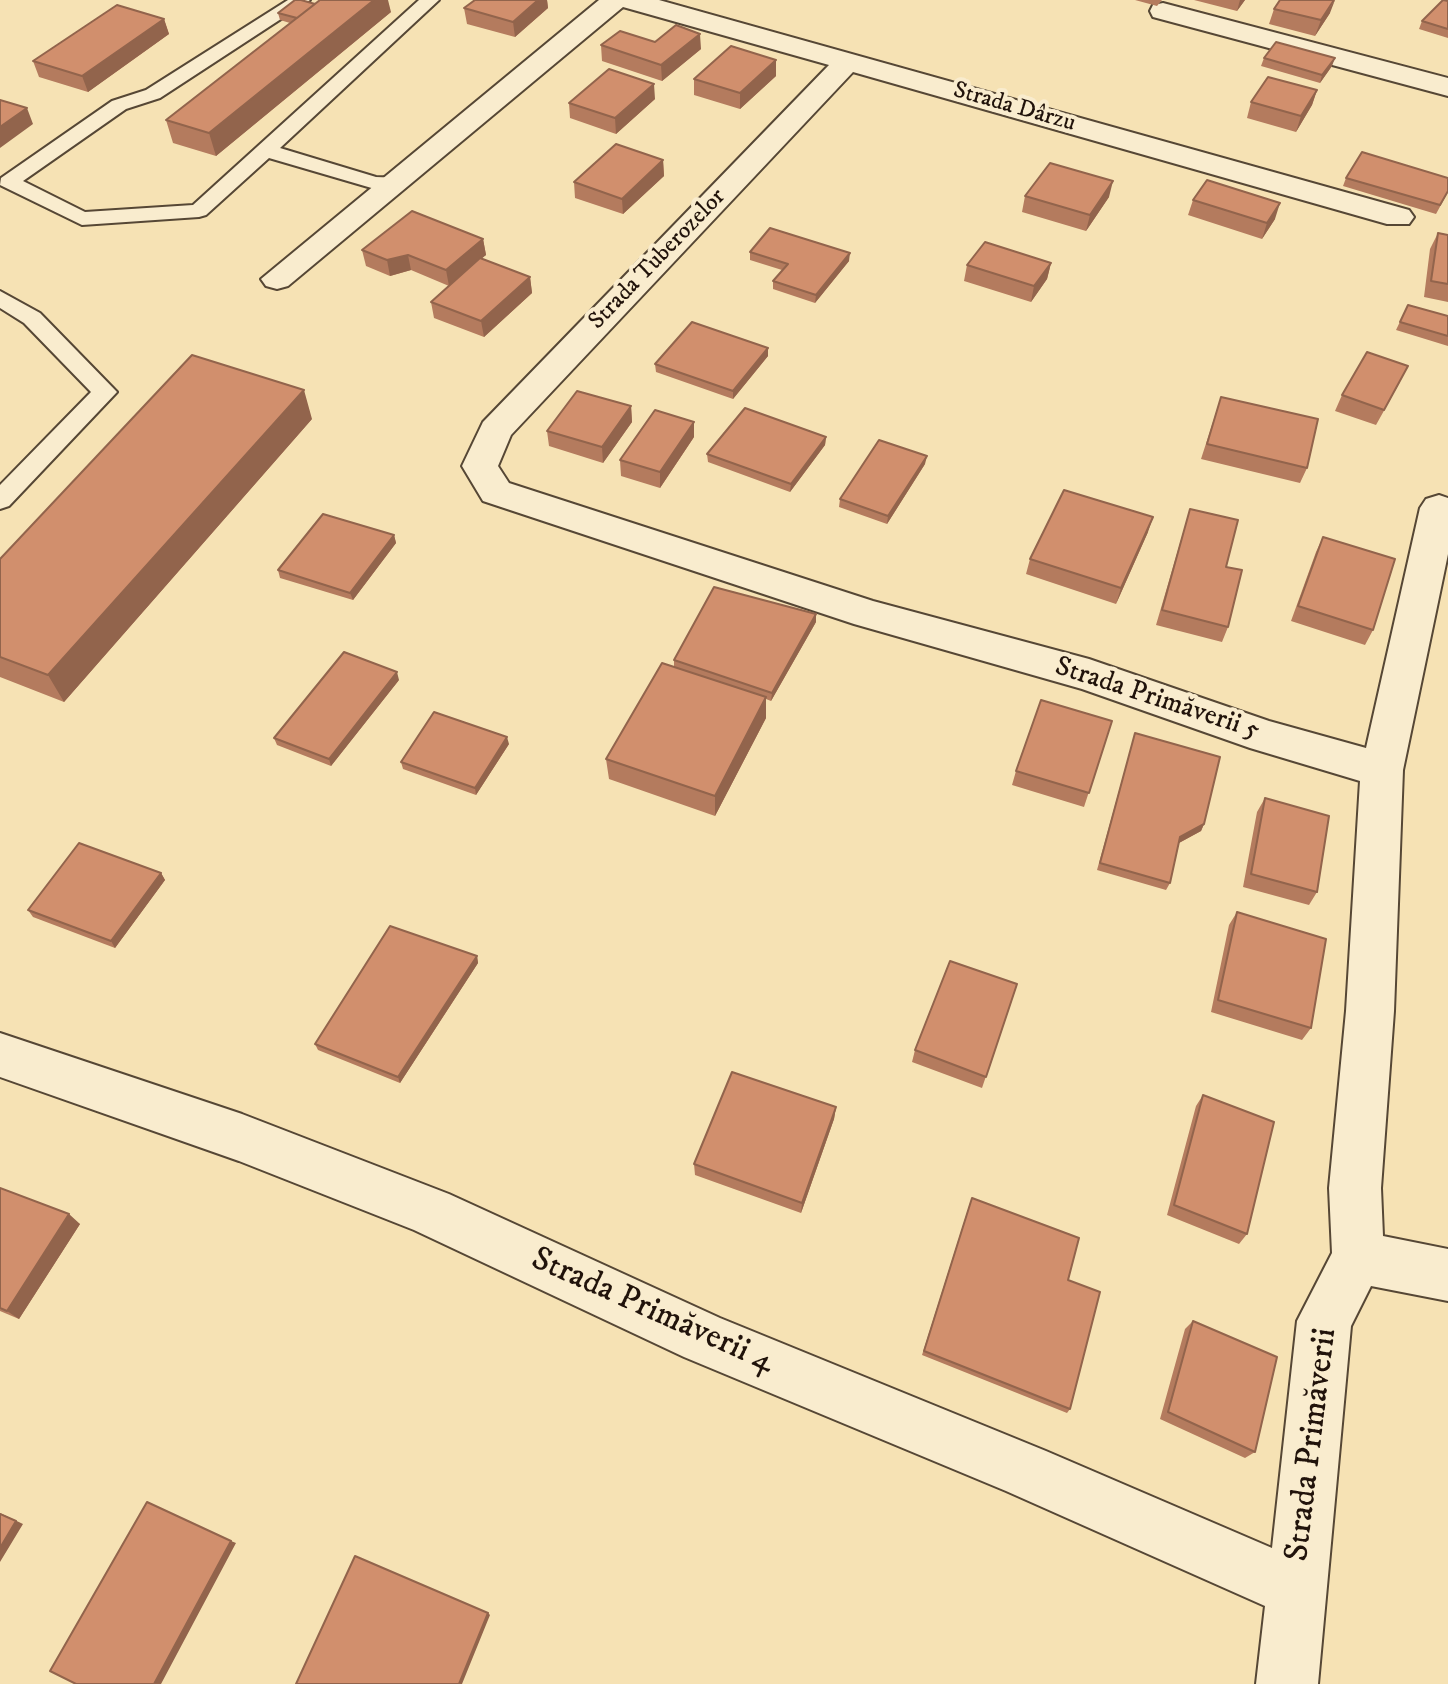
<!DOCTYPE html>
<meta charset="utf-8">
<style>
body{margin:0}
canvas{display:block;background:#f6e2b4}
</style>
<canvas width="1448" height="1684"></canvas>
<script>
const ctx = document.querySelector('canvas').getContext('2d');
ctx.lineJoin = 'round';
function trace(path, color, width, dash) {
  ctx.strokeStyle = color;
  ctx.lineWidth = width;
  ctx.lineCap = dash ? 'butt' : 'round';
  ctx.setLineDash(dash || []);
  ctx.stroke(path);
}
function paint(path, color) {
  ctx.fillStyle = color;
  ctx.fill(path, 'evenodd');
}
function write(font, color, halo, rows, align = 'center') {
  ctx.font = font + ' "IM FELL DW Pica",serif';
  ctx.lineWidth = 8;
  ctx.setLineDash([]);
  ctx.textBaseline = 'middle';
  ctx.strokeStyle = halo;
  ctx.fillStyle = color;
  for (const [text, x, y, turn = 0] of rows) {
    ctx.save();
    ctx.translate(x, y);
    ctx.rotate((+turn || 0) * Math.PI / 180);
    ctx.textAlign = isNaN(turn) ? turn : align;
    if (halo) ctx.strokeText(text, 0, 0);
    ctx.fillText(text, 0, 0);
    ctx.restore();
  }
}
const service = new Path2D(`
 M288 0H310L160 98 126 109 23 181 85 212 193 205 419 0H439L280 148 376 177 401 178 404 182 401 186 375 189 269 158 206 215 199 217 82 225 0 185 1 178 112 101 146 90Z
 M0 291 40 313 117 392 9 506 0 509V485L91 392 24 323 0 308Z`);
const minor = new Path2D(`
 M599 0H659L1409 210 1414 217 1409 224H1387L853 72 511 435 498 466 509 483 873 601 1089 659 1269 721 1366 748 1420 508 1426 499 1439 495 1448 498V554L1403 770 1394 1011 1381 1188 1383 1236 1448 1249V1301L1371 1286 1351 1326 1318 1684H1256L1265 1606 1006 1491 684 1357 414 1230 239 1161 0 1077V1033L242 1114 449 1194 720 1318 1046 1451 1272 1548 1297 1321 1332 1253 1329 1188 1346 1011 1360 781 1250 748 1082 689 854 624 483 501 462 466 483 422 829 65 623 7 288 286 277 289 266 286 261 279Z
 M1163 3 1448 78V96L1153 17 1150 11 1153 5Z`);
const wall = new Path2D(`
 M475 0H547L548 8 515 37 467 24 464 8Z
 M1135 0H1162L1157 6Z
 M1194 0H1245L1237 11Z
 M1448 1V38L1419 29 1422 21Z
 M315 4 391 12 216 156 173 143 166 120 290 23 280 20 278 13Z
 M1274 9 1330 13 1315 36 1269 24Z
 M164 19 169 34 88 92 39 77 33 61Z
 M655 42 701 49 662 81 602 61 601 45Z
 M1264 58 1332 66 1320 83 1261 66Z
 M776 76 740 109 694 95V79Z
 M1317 90 1312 105 1296 132 1247 118 1251 102Z
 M655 99 616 134 570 118 569 103Z
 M663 160 664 176 623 214 575 198 574 182Z
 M1346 178 1448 192 1436 214 1343 186Z
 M1025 196 1109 197 1086 231 1022 212Z
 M1193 200 1275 219 1262 239 1188 215Z
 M1438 233 1448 235V302L1424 297 1430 249Z
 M483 239 486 255 481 258 530 277 532 293 484 337 434 318 431 302 449 286 411 270 390 276 366 266 362 250Z
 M750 252 849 261 815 303 773 289V281L782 270 750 260Z
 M1051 263 1047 279 1031 302 964 281 967 265Z
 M1408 305 1448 316V346L1396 330Z
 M768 356 733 399 656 372 655 364Z
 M1400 382 1376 425 1335 411 1342 395Z
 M1221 397 1307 468 1300 483 1201 459Z
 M631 406 632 422 603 463 549 446 547 431Z
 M312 419 64 702 0 677V559Z
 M694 437 660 488 621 476 620 460Z
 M826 437 825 445 790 492 708 462 707 454Z
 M925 464 887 524 839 507 840 499Z
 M1190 509 1226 567 1228 627 1222 642 1156 625Z
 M1148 532 1116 604 1026 574 1030 559Z
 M394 535 396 543 353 600 280 578 278 570Z
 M1323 537 1373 630 1365 645 1291 621 1316 552Z
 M816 622 771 701 766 699V718L715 816 609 779 606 759 674 667V660Z
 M399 680 331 766 277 745 274 738Z
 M1112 721 1084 807 1012 785 1016 771Z
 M1135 733 1204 824 1201 831 1179 843 1170 883 1166 890 1097 870Z
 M509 744 476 795 403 769 401 762Z
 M1265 798 1317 892 1309 905 1243 887 1257 812Z
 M161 873 165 880 115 948 33 917 28 910Z
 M1237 912 1311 1028 1302 1040 1211 1012 1229 925Z
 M477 956 478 963 400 1083 318 1050 315 1044Z
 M1017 984 982 1088 912 1062 915 1050Z
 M1203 1095 1247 1234 1239 1244 1167 1215 1196 1106Z
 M836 1107 834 1119 801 1213 695 1175 694 1164Z
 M0 1188 80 1224 19 1319 0 1311Z
 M970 1203 1068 1280 1070 1409 1067 1413 922 1355Z
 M1193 1321 1255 1452 1245 1458 1160 1419 1185 1329Z`);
const shadedWall = new Path2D(`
 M374 0H388L391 12 216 156 209 133Z
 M538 0H547L548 8 515 37 513 22Z
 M1240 0H1245L1237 11Z
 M1335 0 1330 13 1315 36 1321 20Z
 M164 19 169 34 88 92 82 76Z
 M700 34 701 49 662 81 661 65Z
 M1335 58 1332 66 1320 83 1322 75Z
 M776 60V76L740 109V93Z
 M654 84 655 99 616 134 615 118Z
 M1317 90 1312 105 1296 132 1301 116Z
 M27 108 33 124 0 148V127Z
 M663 160 664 176 623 214 622 199Z
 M1113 181 1109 197 1086 231 1090 215Z
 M1280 203 1275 219 1262 239 1267 223Z
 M483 239 486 255 449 286 446 270Z
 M850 253 849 261 815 303 816 295Z
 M408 255 411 270 390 276 387 260Z
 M1051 263 1047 279 1031 302 1034 286Z
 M530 277 532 293 484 337 481 321Z
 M768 348V356L733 399V391Z
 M304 390 312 419 64 702 48 675Z
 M631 406 632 422 603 463 602 447Z
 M694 422V437L660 488V472Z
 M826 437 825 445 790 492 791 484Z
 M927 456 925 464 887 524 888 516Z
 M1153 517 1148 532 1116 604 1121 588Z
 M394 535 396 543 353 600 350 593Z
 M816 614V622L771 701 772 693Z
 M397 672 399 680 331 766 329 759Z
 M766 697V718L715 816V796Z
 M507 737 509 744 476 795 475 788Z
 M1204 824 1201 831 1177 844 1180 837Z
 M161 873 165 880 115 948 111 941Z
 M477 956 478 963 400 1083 398 1077Z
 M836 1107 834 1119 801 1213 802 1203Z
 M69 1214 80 1224 19 1319 7 1311Z
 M0 1513 23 1524 0 1562Z
 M231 1541 236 1543 161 1684H154Z
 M488 1613 490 1615 462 1684H459Z`);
const building = new Path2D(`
 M295 0H301L315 4 297 18 278 13Z
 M320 0H374L209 133 166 120Z
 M475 0H538L513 22 464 8Z
 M1280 0H1334L1321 20 1274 9Z
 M1443 0 1448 1V29L1422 21Z
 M117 5 164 19 82 76 33 61Z
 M676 25 700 34 661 65 601 45 620 31 655 42Z
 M1276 42 1335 58 1322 75 1264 58Z
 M731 46 776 60 740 93 694 79Z
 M609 69 654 84 615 118 569 103Z
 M1268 77 1317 90 1301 116 1251 102Z
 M0 100 27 108 0 127Z
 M616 144 663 160 622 199 574 182Z
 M1362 152 1448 178V191L1440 205 1346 178Z
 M1050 163 1113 181 1090 215 1025 196Z
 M1207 180 1280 203 1267 223 1193 200Z
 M412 211 483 239 446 270 408 255 387 260 362 250Z
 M770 228 850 253 816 295 773 281 788 264 750 252Z
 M1438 233 1448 235V284L1431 281Z
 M985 242 1051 263 1034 286 967 265Z
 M480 258 530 277 481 321 431 302Z
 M1408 305 1448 316V336L1400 322Z
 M692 322 768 348 733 391 655 364Z
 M1367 352 1408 366 1384 410 1342 395Z
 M192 355 304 390 48 675 0 657V559Z
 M577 391 631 406 602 447 547 431Z
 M1221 397 1318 419 1307 468 1207 444Z
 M745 408 826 437 791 484 707 454Z
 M655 410 694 422 660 472 620 460Z
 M879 440 927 456 888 516 840 499Z
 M1064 490 1153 517 1121 588 1030 559Z
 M1190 509 1238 520 1226 567 1242 570 1228 627 1162 610Z
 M323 514 394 535 350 593 278 570Z
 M1323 537 1395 559 1373 630 1298 606Z
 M714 587 816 614 772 693 674 660Z
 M344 652 397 672 329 759 274 738Z
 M662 663 766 697 715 796 606 759Z
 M1041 700 1112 721 1089 793 1016 771Z
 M434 712 507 737 475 788 401 762Z
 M1135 733 1220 757 1204 824 1180 837 1170 883 1100 863Z
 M1265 798 1329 816 1317 892 1251 874Z
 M79 843 161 873 111 941 28 910Z
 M1237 912 1326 939 1311 1028 1218 1000Z
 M390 926 477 956 398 1077 315 1044Z
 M950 961 1017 984 986 1077 915 1050Z
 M732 1072 836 1107 802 1203 694 1164Z
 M1203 1095 1274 1122 1247 1234 1174 1205Z
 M0 1188 69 1214 7 1311 0 1308Z
 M972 1198 1079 1238 1068 1280 1100 1292 1070 1409 924 1351Z
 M1193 1321 1277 1357 1255 1452 1168 1412Z
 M147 1502 231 1541 154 1684H76L50 1671Z
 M0 1514 16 1521 0 1548Z
 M355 1556 488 1613 459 1684H296Z`);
const farStreetnames = [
 ["Strada Dârzu",1014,108,16],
 ["Strada Tuberozelor",658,260,-46]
];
const streetNames = [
 ["Strada Primăverii 5",1157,700,18]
];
const nearStreetnames = [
 ["Strada Primăverii 4",652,1312,24],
 ["Strada Primăverii",1313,1445,-83]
];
trace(service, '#564735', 4);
trace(minor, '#564735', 4);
paint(service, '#f9ecce');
paint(minor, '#f9ecce');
paint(wall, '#b47b5e');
paint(shadedWall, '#92644c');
paint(building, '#d18f6d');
trace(building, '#92644c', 2);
write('24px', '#21130b', '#f9ecce', farStreetnames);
write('28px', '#21130b', '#f9ecce', streetNames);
write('34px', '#21130b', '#f9ecce', nearStreetnames);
</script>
